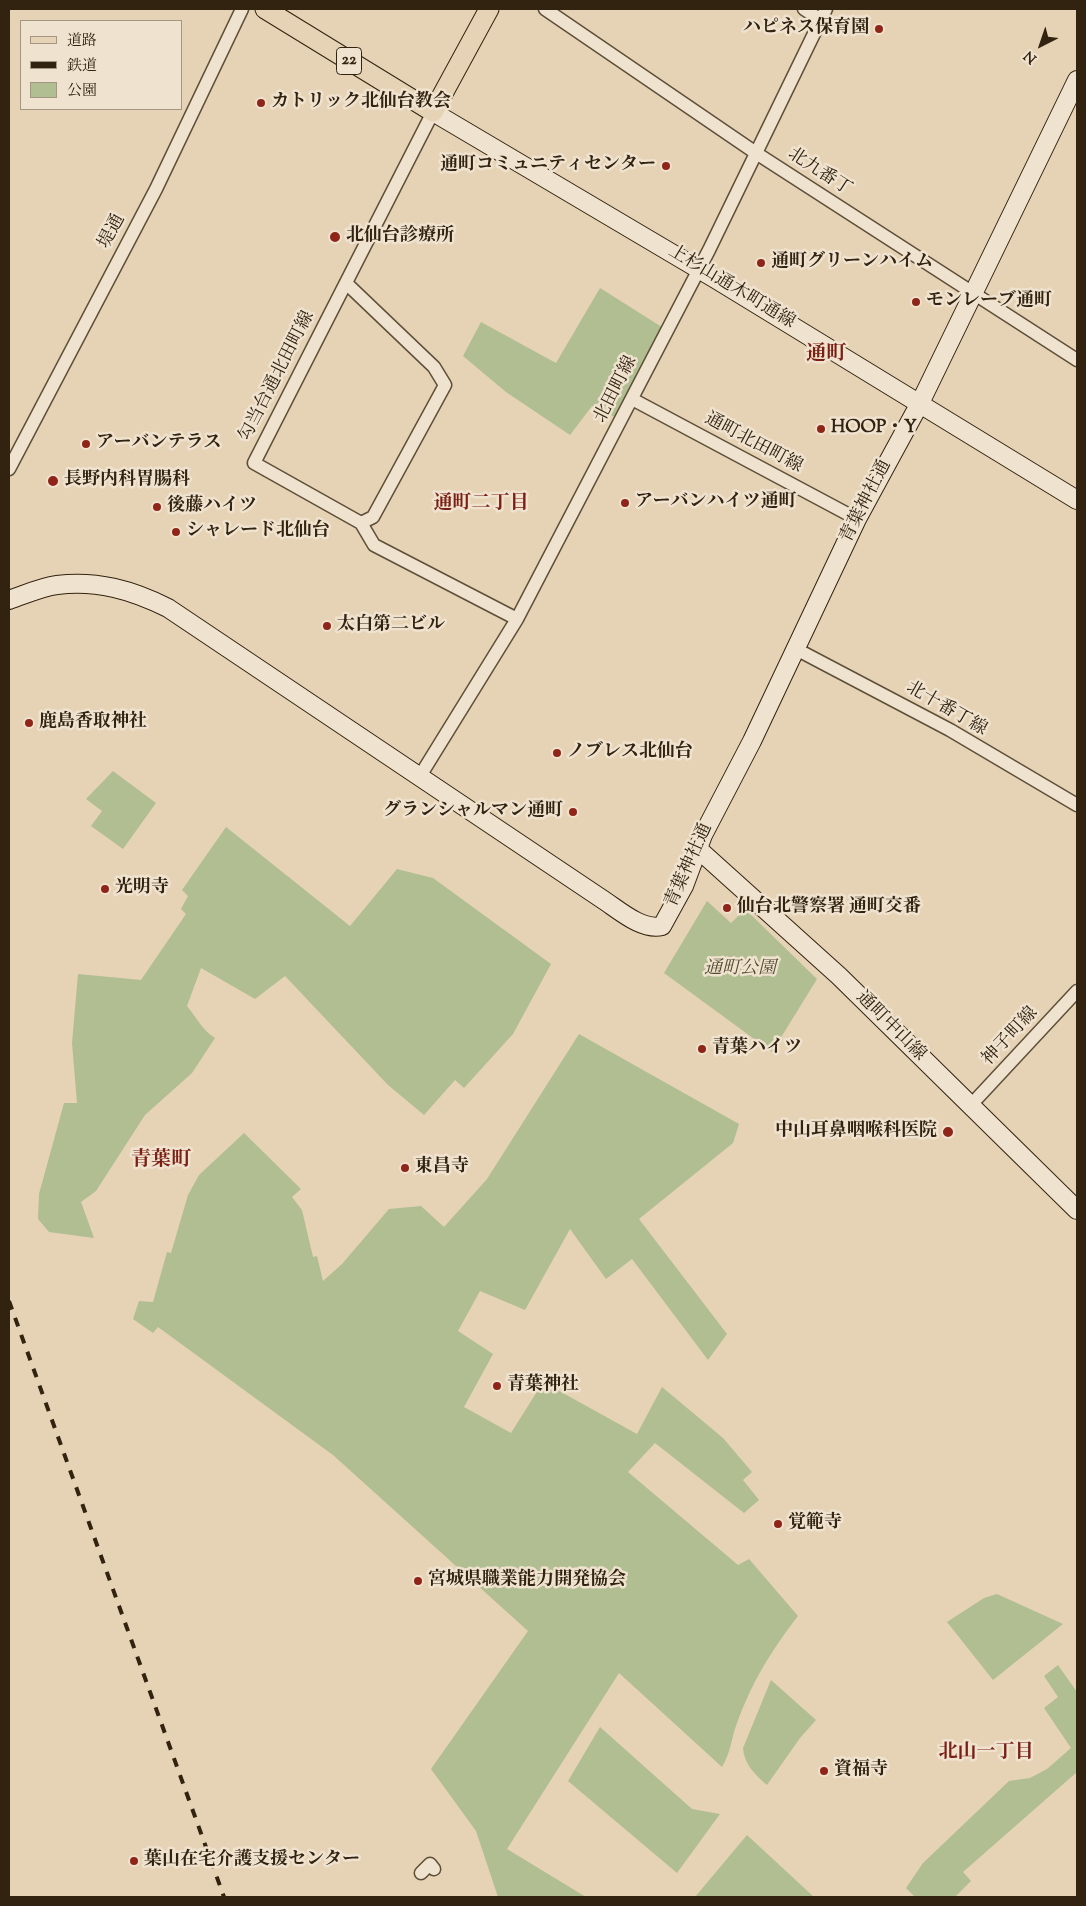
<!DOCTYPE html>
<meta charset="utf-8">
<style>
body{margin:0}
#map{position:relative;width:1086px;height:1906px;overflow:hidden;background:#e6d3b5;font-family:"Sorts Mill Goudy","Noto Serif JP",serif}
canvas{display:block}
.frame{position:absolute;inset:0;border:10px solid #31230f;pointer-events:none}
.legend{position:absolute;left:20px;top:20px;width:162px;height:90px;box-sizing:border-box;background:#efe2cf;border:1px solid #a39682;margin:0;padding:6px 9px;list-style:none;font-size:15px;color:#31230f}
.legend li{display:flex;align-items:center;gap:10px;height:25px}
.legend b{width:25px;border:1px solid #a39682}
.north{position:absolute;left:1016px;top:20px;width:50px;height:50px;-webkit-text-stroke:4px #efe2cf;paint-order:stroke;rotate:221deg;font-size:14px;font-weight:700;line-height:20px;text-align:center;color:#31230f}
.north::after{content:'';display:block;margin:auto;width:18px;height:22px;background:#31230f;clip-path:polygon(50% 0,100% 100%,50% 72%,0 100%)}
</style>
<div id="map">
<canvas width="1086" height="1906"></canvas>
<div class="frame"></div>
<ul class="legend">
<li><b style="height:6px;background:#e6d3b5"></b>道路</li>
<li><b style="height:6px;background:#31230f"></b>鉄道</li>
<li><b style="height:14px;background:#b0be91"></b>公園</li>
</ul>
<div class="north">N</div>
</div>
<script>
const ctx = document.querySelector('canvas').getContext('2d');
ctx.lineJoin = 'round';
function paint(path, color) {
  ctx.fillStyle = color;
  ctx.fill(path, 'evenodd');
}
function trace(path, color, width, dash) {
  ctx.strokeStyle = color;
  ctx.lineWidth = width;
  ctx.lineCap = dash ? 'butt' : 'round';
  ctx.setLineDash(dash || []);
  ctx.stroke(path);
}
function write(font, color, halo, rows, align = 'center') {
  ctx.font = font + ' "Sorts Mill Goudy","Noto Serif JP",serif';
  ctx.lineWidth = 5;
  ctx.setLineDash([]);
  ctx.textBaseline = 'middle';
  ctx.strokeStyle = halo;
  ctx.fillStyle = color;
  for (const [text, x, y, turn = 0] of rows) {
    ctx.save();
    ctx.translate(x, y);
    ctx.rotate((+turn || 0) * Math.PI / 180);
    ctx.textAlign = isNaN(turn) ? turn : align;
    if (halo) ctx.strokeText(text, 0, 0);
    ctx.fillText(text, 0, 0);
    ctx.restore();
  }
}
const green = new Path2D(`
 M600 288 665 329 619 419 592 406 570 435 506 392 463 356 481 322 556 363Z
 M113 771 156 803 123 849 91 826 102 811 86 799Z
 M226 827 350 926 397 869 433 878 551 964 513 1034 464 1088 455 1080 424 1115 388 1085 285 976 255 999 201 968 187 1006C197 1018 202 1030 215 1038L192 1073 145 1115 96 1191 81 1202 94 1238 49 1232 38 1219 39 1194 64 1103H77L72 1043 78 974 141 980 186 914 181 909 188 896 182 890Z
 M707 901 731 923 745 909 817 979 772 1052 664 973Z
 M579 1034 739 1124 733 1143 639 1219 727 1334 708 1360 632 1259 606 1279 570 1229 525 1310 480 1291 458 1331 493 1354 464 1407 511 1433 543 1382 637 1434 662 1387 723 1438 752 1472 743 1480 759 1500 744 1513 655 1443 628 1472 738 1565 749 1559 798 1616C771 1651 752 1682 737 1723 731 1739 731 1752 722 1767L619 1673 507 1849 586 1897H498L476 1831 431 1769 528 1631 333 1455 158 1327 153 1333 133 1319 139 1301 153 1302 167 1252 171 1253 188 1195 199 1175 244 1133 301 1189 292 1197 302 1210 313 1257 317 1256 323 1281 342 1264 389 1209 421 1206 444 1227 487 1179Z
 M997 1594 1063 1624 993 1680 947 1622 984 1598Z
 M1058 1665 1077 1692V1772L963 1872 971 1881 955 1897H915L906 1888 923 1863 1009 1781 1030 1778 1047 1769 1071 1748 1044 1708 1058 1697 1044 1676Z
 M771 1680 816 1720 800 1738 767 1785C755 1775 744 1764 743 1748Z
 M600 1727 692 1809 720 1814 677 1873 568 1781Z
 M747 1835 814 1897H695Z`);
const street = new Path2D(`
 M545 9 756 153 1077 360
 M804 9 821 20
 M433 112 254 463 361 523 374 545 517 619
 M346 283 434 367 445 385 373 517 361 523
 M632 399 857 519
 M9 469 156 189 242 9
 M796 649 950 730 1077 805
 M420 776 517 619 709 250 826 9
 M970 1106 1077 991
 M421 1873 430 1864 434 1869`);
const secondary = new Path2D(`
 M433 112 717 280 1077 500
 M9 600C24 595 41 587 57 585 97 580 132 590 168 608L602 899C619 910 642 931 662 926L684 886 703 835 752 741 857 519 920 403 1077 80
 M698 849 839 976 1077 1210`);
const primary = new Path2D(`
 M265 9 433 112 489 9`);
const rail = new Path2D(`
 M9 1301 224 1897`);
const markers = [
 [879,29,5,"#8f2418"],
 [261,103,5,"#8f2418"],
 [666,166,5,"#8f2418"],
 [335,237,6,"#8f2418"],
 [761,263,5,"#8f2418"],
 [916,302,5,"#8f2418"],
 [821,429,5,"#8f2418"],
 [86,444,5,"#8f2418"],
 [53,481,6,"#8f2418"],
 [625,503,5,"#8f2418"],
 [157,507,5,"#8f2418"],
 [176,532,5,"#8f2418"],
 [327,626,5,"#8f2418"],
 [29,723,5,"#8f2418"],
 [557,753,5,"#8f2418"],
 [573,812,5,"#8f2418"],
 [105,889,5,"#8f2418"],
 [727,908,5,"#8f2418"],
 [702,1049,5,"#8f2418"],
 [948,1132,6,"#8f2418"],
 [405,1168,5,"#8f2418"],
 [497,1386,5,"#8f2418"],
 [778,1524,5,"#8f2418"],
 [418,1581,5,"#8f2418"],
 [824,1771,5,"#8f2418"],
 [134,1861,5,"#8f2418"]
];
const shields = [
 [349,61,25]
];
const shieldNames = [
 ["22",349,61]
];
const poiNames = [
 ["ハピネス保育園",869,29,"right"],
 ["カトリック北仙台教会",271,103],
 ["通町コミュニティセンター",656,166,"right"],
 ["北仙台診療所",346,237],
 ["通町グリーンハイム",771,263],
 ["モンレーブ通町",926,302],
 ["HOOP・Y",831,429],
 ["アーバンテラス",96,444],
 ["長野内科胃腸科",64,481],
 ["アーバンハイツ通町",635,503],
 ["後藤ハイツ",167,507],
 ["シャレード北仙台",186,532],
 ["太白第二ビル",337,626],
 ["鹿島香取神社",39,723],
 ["ノブレス北仙台",567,753],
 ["グランシャルマン通町",563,812,"right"],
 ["光明寺",115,889],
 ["仙台北警察署 通町交番",737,908],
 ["青葉ハイツ",712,1049],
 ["中山耳鼻咽喉科医院",937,1132,"right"],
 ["東昌寺",415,1168],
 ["青葉神社",507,1386],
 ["覚範寺",788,1524],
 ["宮城県職業能力開発協会",428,1581],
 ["資福寺",834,1771],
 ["葉山在宅介護支援センター",144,1861]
];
const streetNames = [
 ["北九番丁",819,173,33],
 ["堤通",113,232,-62],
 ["上杉山通木町通線",731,288,31],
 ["勾当台通北田町線",278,377,-63],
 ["北田町線",617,390,-63],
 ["通町北田町線",753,444,28],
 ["青葉神社通",867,502,-63],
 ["北十番丁線",946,710,30],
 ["青葉神社通",690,866,-66],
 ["通町中山線",890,1027,45],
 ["神子町線",1011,1037,-47]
];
const parkNames = [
 ["通町公園",740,970]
];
const neighbourhoodNames = [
 ["通町二丁目",481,505],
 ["北山一丁目",986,1754]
];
const quarterNames = [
 ["通町",826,356],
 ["青葉町",161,1162]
];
paint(green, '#b0be91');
trace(street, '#5e4f38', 15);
trace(secondary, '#31230f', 20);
trace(primary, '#31230f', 21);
trace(street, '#efe2cf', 12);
trace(secondary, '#efe2cf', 18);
trace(primary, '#e6d3b5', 19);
trace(rail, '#31230f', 4, [9, 9]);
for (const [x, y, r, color] of markers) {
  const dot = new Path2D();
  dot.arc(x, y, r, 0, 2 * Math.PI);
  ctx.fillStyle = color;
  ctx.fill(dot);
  trace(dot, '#efe2cf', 2);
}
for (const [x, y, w] of shields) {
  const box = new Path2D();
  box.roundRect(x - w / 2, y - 13.5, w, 27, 4);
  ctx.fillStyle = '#efe2cf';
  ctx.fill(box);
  trace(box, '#31230f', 1);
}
write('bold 16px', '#31230f', null, shieldNames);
write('bold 18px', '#31230f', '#efe2cf', poiNames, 'left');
write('18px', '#31230f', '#efe2cf', streetNames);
write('italic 18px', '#514a30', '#efe2cf', parkNames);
write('bold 19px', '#7a1f14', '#efe2cf', neighbourhoodNames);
write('bold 20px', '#7a1f14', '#efe2cf', quarterNames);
</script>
